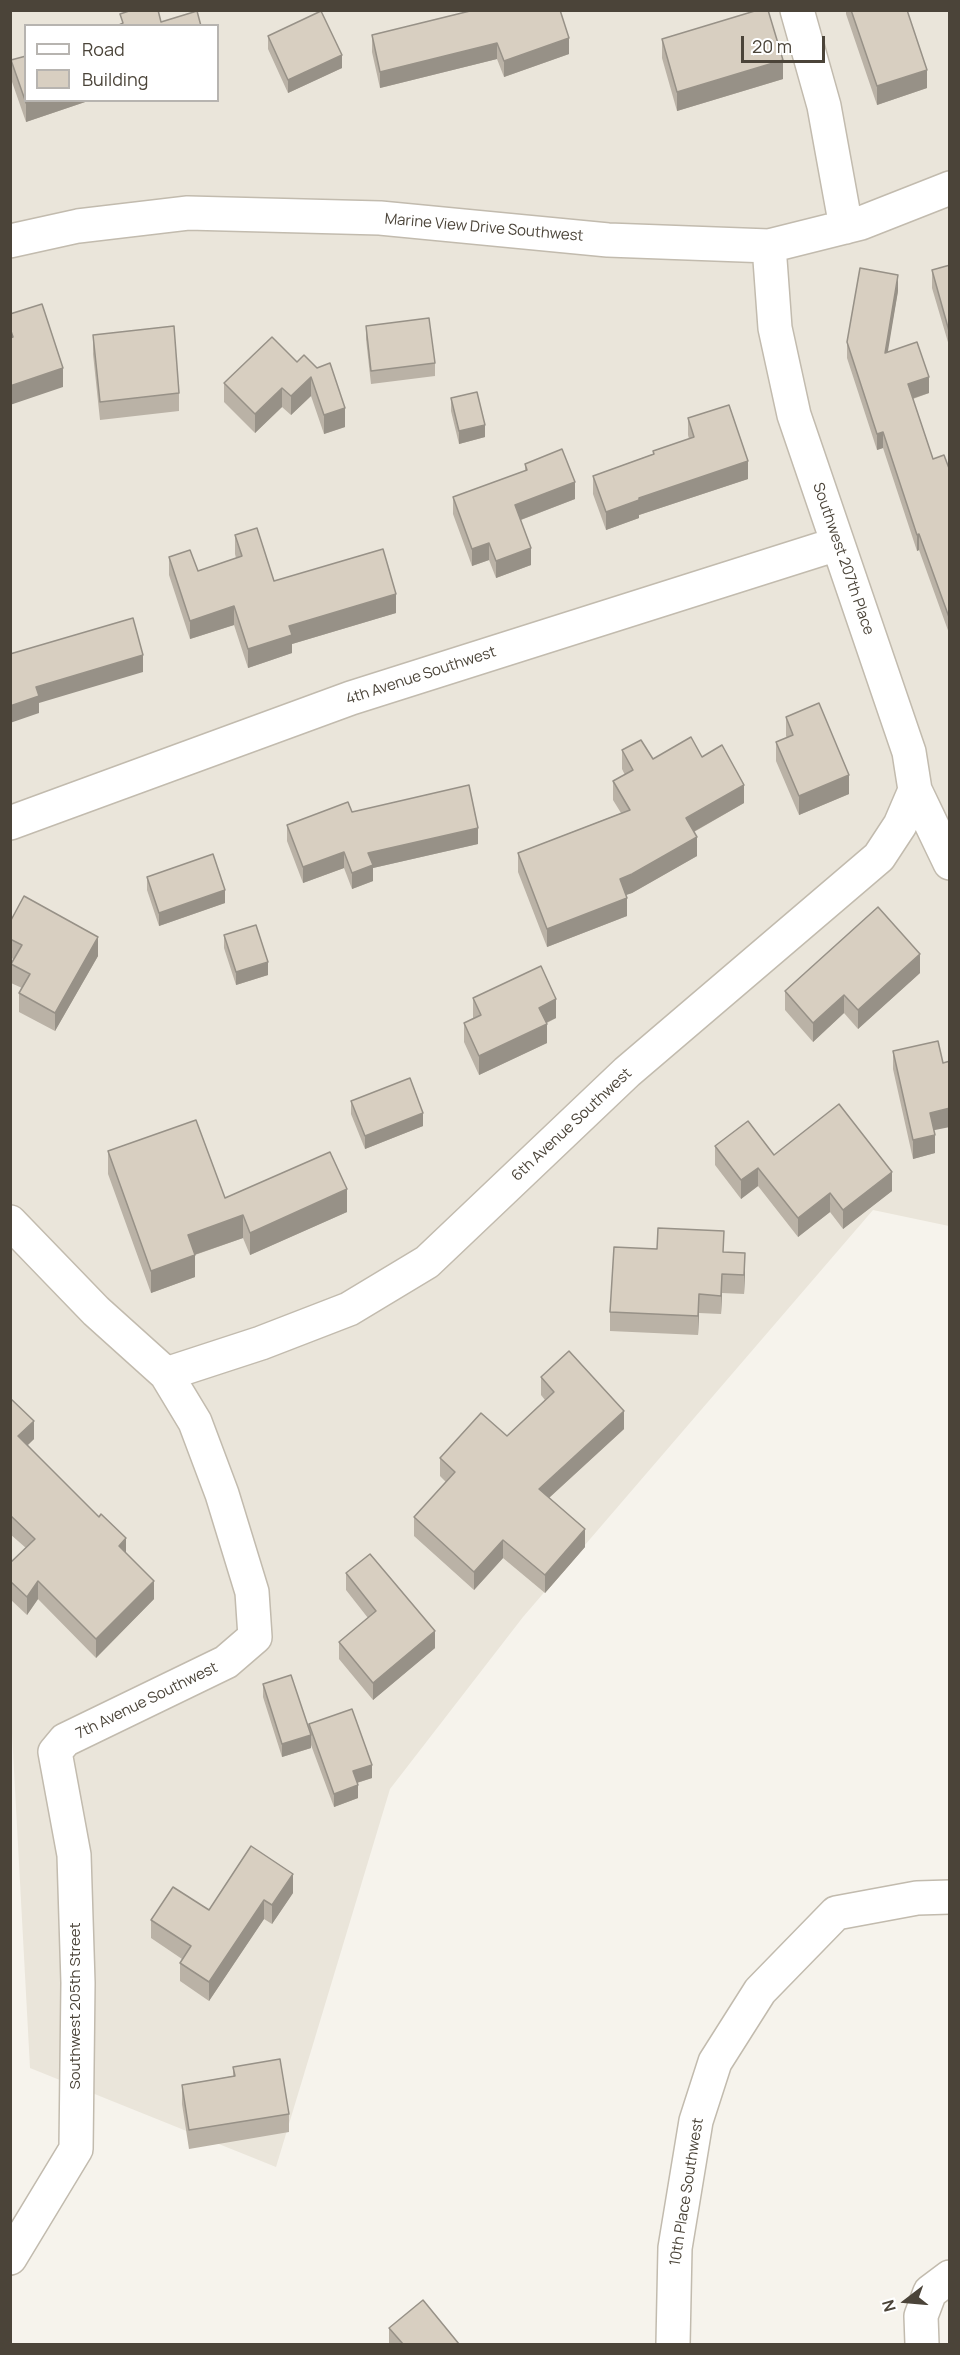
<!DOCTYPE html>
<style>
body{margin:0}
#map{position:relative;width:960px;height:2355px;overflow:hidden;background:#f6f3ec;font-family:Manrope,sans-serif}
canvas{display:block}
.frame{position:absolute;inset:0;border:12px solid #4b4439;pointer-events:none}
.legend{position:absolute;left:24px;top:24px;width:195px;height:78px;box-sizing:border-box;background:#fff;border:2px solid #b7b4b0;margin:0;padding:8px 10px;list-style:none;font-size:18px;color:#4b4439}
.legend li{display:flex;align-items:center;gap:12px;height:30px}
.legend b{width:30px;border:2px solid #b7b4b0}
.north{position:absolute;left:876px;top:2271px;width:60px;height:60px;-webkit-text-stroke:4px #fff;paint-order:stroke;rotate:254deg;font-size:16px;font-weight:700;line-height:24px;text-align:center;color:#4b4439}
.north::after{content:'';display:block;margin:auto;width:21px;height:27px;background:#4b4439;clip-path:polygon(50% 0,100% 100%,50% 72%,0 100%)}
.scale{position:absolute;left:741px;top:36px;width:84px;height:27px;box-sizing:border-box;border:3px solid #4b4439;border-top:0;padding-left:8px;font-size:18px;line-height:21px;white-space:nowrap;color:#4b4439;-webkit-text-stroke:4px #fff;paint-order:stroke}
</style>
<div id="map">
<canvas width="960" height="2355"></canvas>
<div class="frame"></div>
<ul class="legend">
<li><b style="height:8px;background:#fff"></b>Road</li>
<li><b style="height:16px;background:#d8cfc1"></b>Building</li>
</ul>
<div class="north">N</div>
<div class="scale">20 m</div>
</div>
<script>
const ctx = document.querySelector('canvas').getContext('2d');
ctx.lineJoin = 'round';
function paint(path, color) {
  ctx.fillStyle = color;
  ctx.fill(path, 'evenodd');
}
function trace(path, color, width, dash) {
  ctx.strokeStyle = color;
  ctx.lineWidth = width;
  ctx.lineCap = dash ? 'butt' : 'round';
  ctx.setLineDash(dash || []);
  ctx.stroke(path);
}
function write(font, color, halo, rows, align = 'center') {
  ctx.font = font + ' Manrope,sans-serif';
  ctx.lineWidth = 4.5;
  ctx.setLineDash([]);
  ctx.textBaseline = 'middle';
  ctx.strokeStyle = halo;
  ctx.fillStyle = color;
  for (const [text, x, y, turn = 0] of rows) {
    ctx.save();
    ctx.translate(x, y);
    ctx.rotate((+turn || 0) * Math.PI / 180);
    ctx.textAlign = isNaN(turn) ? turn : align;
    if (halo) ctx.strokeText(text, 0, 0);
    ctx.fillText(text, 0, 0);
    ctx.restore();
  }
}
const residential = new Path2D(`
 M10 11H949V1226L873 1210 523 1617 390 1789 276 2167 30 2068 10 1696ZM26 26H218V100H26Z`);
const minor = new Path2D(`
 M797 10 824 106 846 227
 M10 241 78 226 188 213 380 218 608 240 769 246 861 223 950 188
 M769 246 775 328 794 415 909 752 915 790 950 863
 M10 823 351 698 837 544
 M10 1222 96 1311 166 1374 195 1422 222 1494 252 1592 255 1637 226 1662 65 1740 55 1752 74 1855 78 1983 76 2149 10 2258
 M166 1374 261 1343 349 1309 427 1262 627 1072 879 857 900 825 915 790
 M673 2344 675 2248 696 2121 715 2062 760 1991 836 1913 917 1898 950 1897
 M922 2344 921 2316 930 2292 950 2277`);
const wall = new Path2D(`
 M474 10 569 54 504 77 497 59 380 88 372 52V35Z
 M846 10H907L927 88 877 105 846 14Z
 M268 36 342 68 288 93 268 49Z
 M662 39 783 79 677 111 662 58Z
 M11 60 91 100 26 122 11 79Z
 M950 265V349L932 288V270Z
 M898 291 887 352 929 393 913 399 933 459 950 471V636L919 550 917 551 883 448 877 450 847 358V342Z
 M366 326 435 363V376L371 384 366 339Z
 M93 335 179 393V411L100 420 93 354Z
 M304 355 345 427 324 434 311 396 291 415 282 407 255 433 224 402V383L297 362Z
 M451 398 485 437 459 444 451 411Z
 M688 418 748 479 639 515V518L606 530 593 494V476L653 454V451L689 439 688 435Z
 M525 464 575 499 521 520 531 565 496 578 489 560 472 566 453 514V497L525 471Z
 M235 535 274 581 396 613 292 644V653L248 668 234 625 190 639 169 575V557L198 571 236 558 235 554Z
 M786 717 849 794 799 815 776 761V742L787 738 786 736Z
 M622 750 653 759 702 757 744 803 694 832 697 856 632 893 626 895 627 916 547 947 518 872V853L621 813 613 800V781L625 775 622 769Z
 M352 812 478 844 373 868V881L352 889 344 868 303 883 287 841V825Z
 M147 877 225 903 159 926 147 890Z
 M10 922 98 956 55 1031 19 1012V993L22 988 11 983V964L14 959 10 958Z
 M224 935 268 975 236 985 224 948Z
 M920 973 858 1029 844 1013 813 1042 785 1010V991Z
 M473 998 556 1018 547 1023V1043L479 1075 464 1042V1023L473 1018Z
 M893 1051 934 1130 935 1153 913 1159 893 1069Z
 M351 1101 423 1126 365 1149 351 1114Z
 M715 1146 774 1155 892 1191 843 1229 830 1212 798 1237 758 1186 741 1199 715 1165Z
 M108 1151 225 1198 347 1212 250 1255 243 1238 195 1255V1277L151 1293 108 1174Z
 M724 1252 745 1272 744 1294 722 1293 721 1314 699 1313 698 1335 610 1331V1312Z
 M541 1377 624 1429 549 1498 585 1547 545 1593 503 1558 474 1590 414 1536V1517L446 1482 440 1476V1458L507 1436 545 1400 541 1395Z
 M10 1398 34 1439 28 1445 126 1553 154 1599 96 1658 38 1599 27 1615 10 1599V1563L26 1548 10 1534Z
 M346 1573 435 1648 373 1700 339 1659V1642L368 1618 346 1590Z
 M263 1684 309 1726 372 1778 357 1783 358 1798 334 1807 311 1745V1748L282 1757 263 1697Z
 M293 1893 272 1924 264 1919 209 2001 180 1981V1963L182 1959 151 1938V1920L209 1910Z
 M233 2067 289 2114V2132L189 2149 182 2104V2085L233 2076Z
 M389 2328 459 2344H389Z`);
const shadedWall = new Path2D(`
 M569 38V54L504 77V61Z
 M497 43V59L380 88V72Z
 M342 55V68L288 93V80Z
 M783 60V79L677 111V92Z
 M927 70V88L877 105V86Z
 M34 100H91L26 122V103Z
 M898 275V291L885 369V353Z
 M63 368V387L10 405V386Z
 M311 377V396L291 415V396Z
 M929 377V393L908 400V384Z
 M282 388V407L255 433V414Z
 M345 408V427L324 434V415Z
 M485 425V437L459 444V431Z
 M883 432V448L877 450V434Z
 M748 461V479L639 515V518L606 530V512L639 498Z
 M575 482V499L515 522V505Z
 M919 534V550L917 551V535Z
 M489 543V560L472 566V549Z
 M531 548V565L496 578V561Z
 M396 594V613L292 644V653L248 668V649L289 626Z
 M234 606V625L190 639V621Z
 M143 655V672L39 703V713L10 723V706L36 687Z
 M849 775V794L799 815V796Z
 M744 785V803L686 836V818Z
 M478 828V844L373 868V881L352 889V873L368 853Z
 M697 837V856L632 893 620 897V879Z
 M344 852V868L303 883V867Z
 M225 890V903L159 926V913Z
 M627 898V916L547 947V929Z
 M98 937V956L55 1031V1013Z
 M920 954V973L858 1029V1010Z
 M268 962V975L236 985V972Z
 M844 995V1013L813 1042V1023Z
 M556 999V1018L539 1026V1008Z
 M547 1024V1043L479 1075V1056Z
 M950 1108V1127L930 1131V1113Z
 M423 1113V1126L365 1149V1136Z
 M935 1135V1153L913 1159V1140Z
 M758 1168V1186L741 1199V1180Z
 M892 1172V1191L843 1229V1210Z
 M347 1189V1212L250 1255V1233Z
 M830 1193V1212L798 1237V1218Z
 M243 1215V1238L188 1257V1235Z
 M745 1253V1272L744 1294V1275Z
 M195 1255V1277L151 1293V1271Z
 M722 1274V1293L721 1314V1296Z
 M699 1294V1313L698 1335V1316Z
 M624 1411V1429L539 1507V1489Z
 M34 1421V1439L18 1454V1436Z
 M585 1529V1547L545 1593V1575Z
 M126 1538V1556L119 1546Z
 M503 1540V1558L474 1590V1572Z
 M38 1581V1599L27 1615V1597Z
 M154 1581V1599L96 1658V1639Z
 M435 1631V1648L373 1700V1683Z
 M311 1735V1748L282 1757V1744Z
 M372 1765V1778L353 1784V1771Z
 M358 1785V1798L334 1807V1794Z
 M293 1874V1893L272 1924V1905Z
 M264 1900V1919L209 2001V1982Z`);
const building = new Path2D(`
 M132 10H158L161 22 197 11 201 26H117L123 23 120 14Z
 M474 10H560L569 38 504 61 497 43 380 72 372 35Z
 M758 10H768L783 60 677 92 662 39Z
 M851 10H907L927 70 877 86Z
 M321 11 342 55 288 80 268 36Z
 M26 56V100H34L26 103 11 60Z
 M950 265V331H949L932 270Z
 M860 268 898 275 885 353 917 342 929 377 908 384 933 459 944 455 950 471V620L919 534 917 535 883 432 877 434 847 342Z
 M42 304 63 368 10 386V338L13 337 10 328V314Z
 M429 318 435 363 371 371 366 326Z
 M174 326 179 393 100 402 93 335Z
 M272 337 297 362 304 355 317 368 330 363 345 408 324 415 311 377 291 396 282 388 255 414 224 383Z
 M477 392 485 425 459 431 451 398Z
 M729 405 748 461 639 498V500L606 512 593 476 654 454 653 451 694 437 688 418Z
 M562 449 575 482 515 505 531 548 496 561 489 543 472 549 453 497 527 470 525 464Z
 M257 528 274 581 383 549 396 594 289 626 292 635 248 649 234 606 190 621 169 557 190 550 198 571 242 556 235 535Z
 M133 618 143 655 36 687 39 696 10 706V654Z
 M819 703 849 775 799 796 776 742 793 735 786 717Z
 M691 737 702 757 722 745 744 785 686 818 697 837 632 874 620 879 627 898 547 929 518 853 630 810 613 781 633 770 622 750 641 740 653 759Z
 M469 785 478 828 368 853 373 865 352 873 344 852 303 867 287 825 348 802 352 812Z
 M213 854 225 890 159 913 147 877Z
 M24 896 98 937 55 1013 19 993 30 974 11 964 22 945 10 939V922Z
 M878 907 920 954 858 1010 844 995 813 1023 785 991Z
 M256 925 268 962 236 972 224 935Z
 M541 966 556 999 539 1008 547 1024 479 1056 464 1023 481 1015 473 998Z
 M938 1041 943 1063 950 1061V1108L930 1113 935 1135 913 1140 893 1051Z
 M410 1078 423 1113 365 1136 351 1101Z
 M839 1104 892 1172 843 1210 830 1193 798 1218 758 1168 741 1180 715 1146 748 1121 774 1155Z
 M196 1120 225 1198 330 1152 347 1189 250 1233 243 1215 188 1235 195 1255 151 1271 108 1151Z
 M658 1228 724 1231 723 1252 745 1253 744 1275 722 1274 721 1296 699 1294 698 1316 610 1312 614 1247 657 1249Z
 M569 1351 624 1411 539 1489 585 1529 545 1575 503 1540 474 1572 414 1517 455 1472 440 1458 481 1413 507 1436 554 1392 541 1377Z
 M10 1398 34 1421 18 1436 99 1517 101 1514 126 1538 119 1546 154 1581 96 1639 38 1581 27 1597 10 1581V1563L35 1539 10 1515Z
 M370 1554 435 1631 373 1683 339 1642 376 1611 346 1573Z
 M291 1675 311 1735 282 1744 263 1684Z
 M352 1709 372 1765 353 1771 358 1785 334 1794 309 1724Z
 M251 1846 293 1874 272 1905 264 1900 209 1982 180 1963 191 1946 151 1920 173 1887 209 1910Z
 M280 2059 289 2114 189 2130 182 2085 235 2076 233 2067Z
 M423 2300 459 2344H403L389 2328Z`);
const streetNames = [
 ["Marine View Drive Southwest",484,228,5],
 ["Southwest 207th Place",843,559,71],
 ["4th Avenue Southwest",421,676,-18],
 ["6th Avenue Southwest",572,1125,-43],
 ["7th Avenue Southwest",147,1701,-26],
 ["Southwest 205th Street",76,2006,-90],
 ["10th Place Southwest",687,2192,-81]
];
paint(residential, '#eae5da');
trace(minor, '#c2bbae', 36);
trace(minor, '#fff', 33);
paint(wall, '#bab2a6');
paint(shadedWall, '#979187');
paint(building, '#d8cfc1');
trace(building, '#979187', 1.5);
write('15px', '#4b4439', '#fff', streetNames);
</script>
